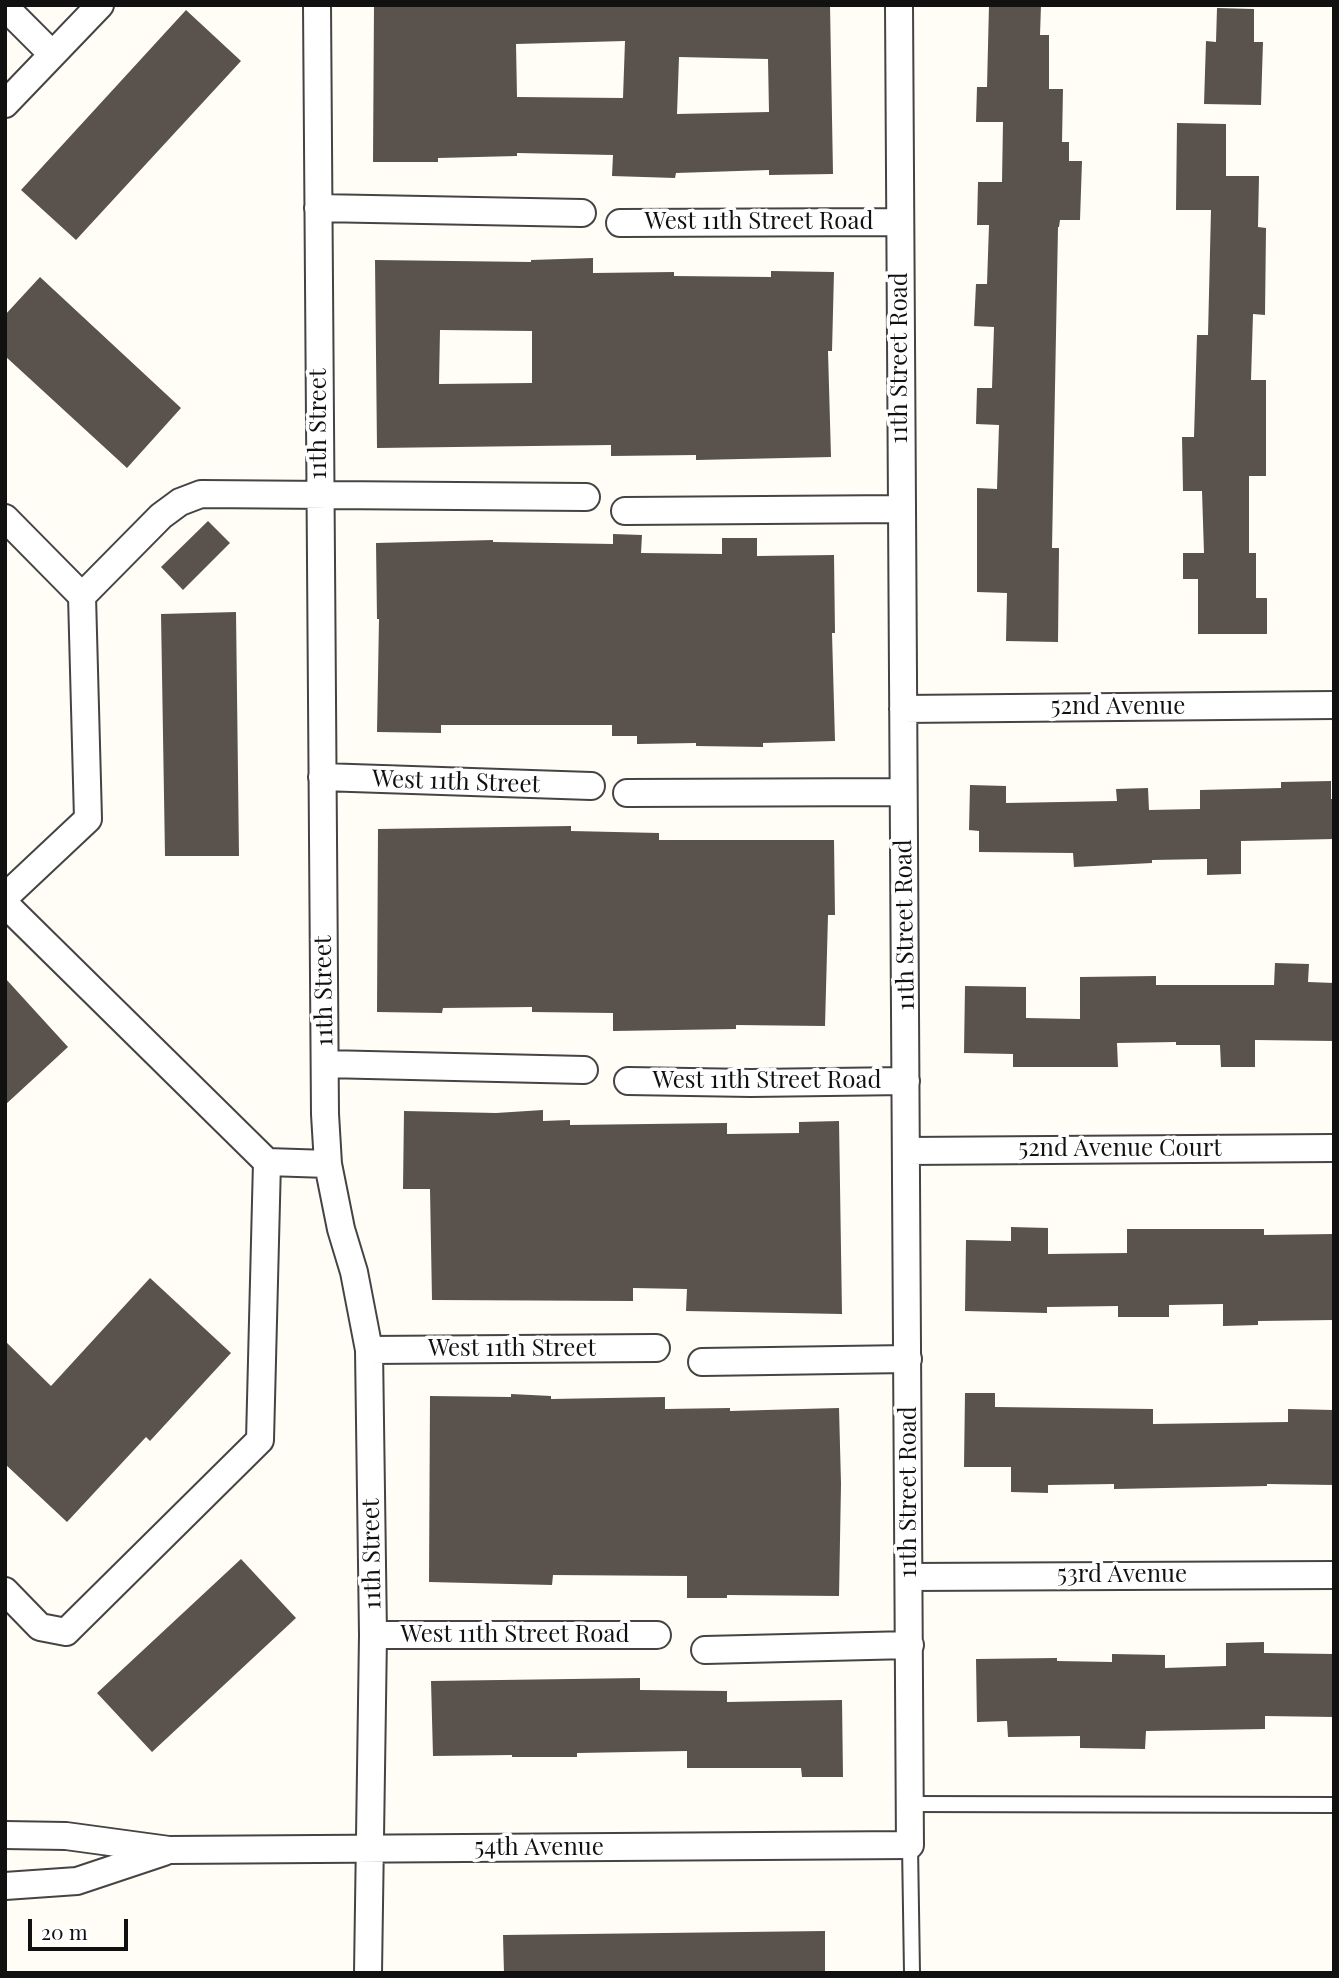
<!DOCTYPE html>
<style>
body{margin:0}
#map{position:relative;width:1339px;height:1978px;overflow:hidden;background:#fffdf5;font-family:"Playfair Display",serif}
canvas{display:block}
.frame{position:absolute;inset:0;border:7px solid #111;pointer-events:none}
.scale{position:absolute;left:28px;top:1919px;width:100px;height:32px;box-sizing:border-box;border:4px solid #111;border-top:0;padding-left:9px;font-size:21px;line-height:24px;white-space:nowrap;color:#111;-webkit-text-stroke:5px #fff;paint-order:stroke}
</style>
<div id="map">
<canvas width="1339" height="1978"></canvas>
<div class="frame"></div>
<div class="scale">20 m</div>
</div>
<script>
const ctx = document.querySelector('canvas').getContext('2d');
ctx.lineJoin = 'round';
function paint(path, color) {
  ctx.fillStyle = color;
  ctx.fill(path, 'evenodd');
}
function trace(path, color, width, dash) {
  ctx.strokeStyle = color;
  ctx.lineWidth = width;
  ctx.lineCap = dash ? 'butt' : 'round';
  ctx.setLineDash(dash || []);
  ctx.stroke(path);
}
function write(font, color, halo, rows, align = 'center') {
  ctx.font = font + ' "Playfair Display",serif';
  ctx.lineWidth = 7;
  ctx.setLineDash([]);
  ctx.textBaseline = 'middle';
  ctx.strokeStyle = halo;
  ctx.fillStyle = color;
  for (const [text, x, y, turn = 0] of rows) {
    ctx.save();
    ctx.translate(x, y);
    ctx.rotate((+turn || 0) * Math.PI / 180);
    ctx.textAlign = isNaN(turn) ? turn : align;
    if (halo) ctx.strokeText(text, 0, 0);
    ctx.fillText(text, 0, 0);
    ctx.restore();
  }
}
const building = new Path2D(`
 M374 5H830L833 174 769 175V170L676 173 675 178 612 176 613 155 517 153V156L438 158V162H373ZM625 41 623 98 517 97 516 44ZM679 57 768 59 769 112 677 114Z
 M989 5H1041L1040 35H1049V89H1063L1062 142H1069V161H1082L1080 220H1060L1059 227H1058L1052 548H1059L1058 642 1006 641 1007 593 977 592V488L997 489 999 425 976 424 977 388H992L994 327 974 326 976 284H987L989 225H977L978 182H1002L1003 122H976L977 87H987Z
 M1217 8 1254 9V42H1263L1261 105 1204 104 1206 41 1216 42Z
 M186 10 241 61 76 240 21 190Z
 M1177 123 1226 124V176H1259L1258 227 1266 228 1265 315 1253 314 1251 380H1266V476H1249V553H1256V598H1267V634H1198V579H1183V553H1204L1202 491H1183L1182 437H1194L1197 335H1208L1211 210H1176Z
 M593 258V273L674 272V276L771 277V271L834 272 832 351H828L831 457 696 460V455L611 456V445L377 448 375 260 531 262V260ZM440 330 532 331V383L439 384Z
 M40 277 181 408 127 468 5 356V315Z
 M208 521 230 543 183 590 161 567Z
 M613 534 642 535 641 553 722 554V538H757V556L834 555 835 633H832L835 741 763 743V747L696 746V743L637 744V736H612V725H441V733L377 732 379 619H377L376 543 493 540V542L613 544Z
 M236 612 239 856H165L161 614Z
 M1331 781V799H1334V839L1241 841V874L1207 875V859L1152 860V863L1074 867 1073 853 979 852V831L969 830 970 785 1006 786V803L1117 801 1116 789 1148 788 1149 810 1200 809V790L1281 788V782Z
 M571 826V831L659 833V840H834L835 915H828L825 1026 736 1025V1029L613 1031V1013L532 1012V1007L443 1008 442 1013 377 1012 378 829Z
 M1275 963 1309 964 1308 982 1334 983V1041L1255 1040V1067H1221L1220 1045H1176V1042L1117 1043 1118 1067H1013V1054L964 1053 965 986 1026 987V1018L1080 1019V977L1156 976V985H1274Z
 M5 978 68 1047 5 1105Z
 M543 1110V1121L570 1120V1125L727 1123V1134L799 1133V1122L839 1121 842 1314 686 1311 687 1289 633 1288V1301L432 1300 430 1189H403L404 1111 496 1113Z
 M1011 1227 1048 1228V1254L1127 1253V1229H1264V1235L1334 1234V1320L1258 1321V1325L1223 1326V1304L1169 1305V1317H1118V1306L1047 1307V1313L965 1311 966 1240 1011 1241Z
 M150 1278 231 1353 150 1441 146 1437 67 1522 5 1464V1341L51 1386Z
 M965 1393H995V1407L1153 1409V1424L1288 1422V1409L1334 1410V1485L1267 1484V1486L1114 1489V1484L1048 1485V1493L1011 1492V1467H964Z
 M511 1394 551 1396V1399L665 1397V1409L730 1408V1411L839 1408 841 1484 839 1596 727 1595V1598H687V1576L553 1575 552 1585 429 1582 430 1396 511 1397Z
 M241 1559 296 1618 152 1752 97 1693Z
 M1264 1642V1653L1334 1654V1717L1265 1716V1729L1146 1731 1145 1749 1080 1748V1736L1008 1737 1007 1721 977 1722 976 1659 1057 1658V1661L1112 1662V1654L1165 1655V1668L1226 1666V1643Z
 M640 1678V1690L727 1691V1702L842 1700 843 1777H802L801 1768H687V1751L577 1753V1757H512V1755L433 1756 431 1681Z
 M825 1931V1973H504L503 1935Z`);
const service = new Path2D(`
 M910 1804 1334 1805
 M910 1845 912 1973`);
const minor = new Path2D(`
 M317 5 325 1114 328 1164 341 1229 354 1272 369 1350 373 1635 368 1973
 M5 7 52 54
 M5 104 100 5
 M318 208 582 213
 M620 223 899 222
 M625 511 901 509
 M5 518 82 596 88 819 5 897
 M82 596 161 516 180 502 201 494 586 497
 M903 709 1334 705
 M322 777 591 786
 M627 793 903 792
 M5 904 267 1162 260 1440 66 1632 40 1627 5 1591
 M325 1064 584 1070
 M628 1081 751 1083 906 1081
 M907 1151 1334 1148
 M267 1162 328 1164
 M369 1350 656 1348
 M702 1362 908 1359
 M910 1577 1334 1575
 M373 1635H657
 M705 1650 910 1645
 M5 1835 66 1836 169 1850 910 1845 899 5
 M5 1886 77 1881 164 1852`);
const streetNames = [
 ["West 11th Street Road",759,222],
 ["11th Street Road",900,358,-90],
 ["11th Street",319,424,-90],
 ["52nd Avenue",1118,707],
 ["West 11th Street",456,782,2],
 ["11th Street Road",905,925,-91],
 ["11th Street",324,991,-91],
 ["West 11th Street Road",767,1081],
 ["52nd Avenue Court",1120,1149],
 ["West 11th Street",512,1349],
 ["11th Street Road",909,1492,-90],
 ["11th Street",372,1554,-91],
 ["53rd Avenue",1122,1575],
 ["West 11th Street Road",515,1635],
 ["54th Avenue",539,1848]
];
paint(building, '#5a524d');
trace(service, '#444', 18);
trace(minor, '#444', 30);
trace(service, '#fff', 14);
trace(minor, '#fff', 26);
write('24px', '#111', '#fff', streetNames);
</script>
